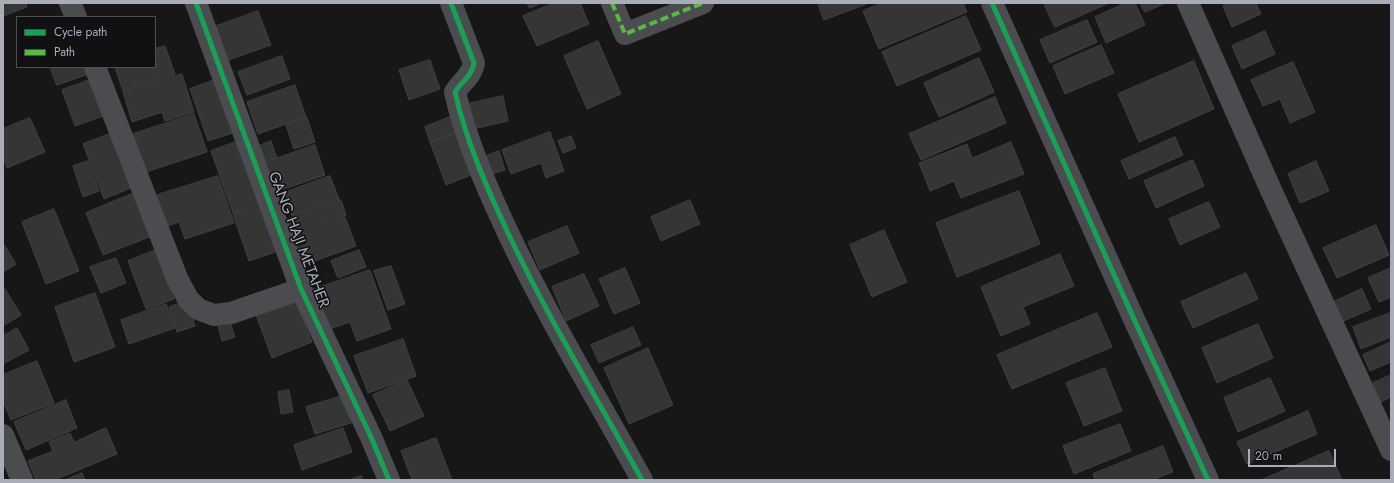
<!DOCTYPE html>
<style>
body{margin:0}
#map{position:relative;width:1394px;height:483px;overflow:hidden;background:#171717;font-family:Jost,sans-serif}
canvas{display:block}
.frame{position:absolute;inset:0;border:4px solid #a8adb8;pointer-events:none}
.legend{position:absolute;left:16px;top:16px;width:140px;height:52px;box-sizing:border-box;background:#111113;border:1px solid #4d4f55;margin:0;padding:5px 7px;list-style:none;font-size:12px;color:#a8adb8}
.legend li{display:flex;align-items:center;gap:8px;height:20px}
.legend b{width:20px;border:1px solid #4d4f55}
.scale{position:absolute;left:1248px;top:449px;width:88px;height:18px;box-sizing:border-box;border:2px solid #a8adb8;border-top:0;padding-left:5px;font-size:12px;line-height:14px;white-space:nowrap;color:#a8adb8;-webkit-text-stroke:3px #111113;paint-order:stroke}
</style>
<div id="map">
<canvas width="1394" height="483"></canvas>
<div class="frame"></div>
<ul class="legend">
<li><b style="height:5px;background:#1a9f57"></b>Cycle path</li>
<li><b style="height:5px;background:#58b947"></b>Path</li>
</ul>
<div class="scale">20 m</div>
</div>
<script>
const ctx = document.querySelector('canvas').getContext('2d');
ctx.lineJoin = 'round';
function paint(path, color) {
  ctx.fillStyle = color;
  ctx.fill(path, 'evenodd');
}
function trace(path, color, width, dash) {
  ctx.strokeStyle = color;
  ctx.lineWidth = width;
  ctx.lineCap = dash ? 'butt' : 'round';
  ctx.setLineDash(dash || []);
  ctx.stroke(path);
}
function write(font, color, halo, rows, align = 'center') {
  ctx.font = font + ' Jost,sans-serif';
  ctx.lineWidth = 3;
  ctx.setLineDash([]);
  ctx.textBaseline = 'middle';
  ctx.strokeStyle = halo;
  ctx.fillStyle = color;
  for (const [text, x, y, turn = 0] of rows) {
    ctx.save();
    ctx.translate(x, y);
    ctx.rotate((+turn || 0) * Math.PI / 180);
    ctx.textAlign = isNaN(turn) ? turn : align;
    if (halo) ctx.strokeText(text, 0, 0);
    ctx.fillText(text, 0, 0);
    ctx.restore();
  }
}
const building = new Path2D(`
 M3 3H26L27 7 3 16Z
 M527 3H542L530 8Z
 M554 3H580L589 24 537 46 523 16Z
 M818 3H869L824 20Z
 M882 3H963L967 12 879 49 863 11Z
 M1044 3H1109L1055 27Z
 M1126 3H1135L1145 25 1106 43 1095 17Z
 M1140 3H1166L1145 12Z
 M1230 3H1256L1261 14 1232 27 1223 6Z
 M258 11 271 45 223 62 211 28Z
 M966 16 981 50 897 86 882 52Z
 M1087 20 1097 42 1050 63 1040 40Z
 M1265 31 1275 54 1242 69 1232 46Z
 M598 41 621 94 587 109 564 56Z
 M1101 45 1114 73 1065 94 1053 66Z
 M165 46 175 74 123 91 115 67H155V49Z
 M282 56 290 79 247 95 238 72Z
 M979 58 994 92 939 117 924 83Z
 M430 60 440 89 409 100 399 70Z
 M1194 61 1214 109 1139 142 1118 94Z
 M1293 62 1315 112 1290 123 1280 99 1263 106 1251 80Z
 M50 67H86L89 74 57 85Z
 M182 74 194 112 165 121 162 112 132 122 123 92Z
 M220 78 239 131 208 141 190 89Z
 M90 80 103 116 75 126 62 90Z
 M295 85 306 117 258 134 247 102Z
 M503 96 508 121 473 129 467 104Z
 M995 97 1006 123 921 160 909 134Z
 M194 114 207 152 146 172 133 134Z
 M450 117 456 133 430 142 425 127Z
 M30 118 45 152 7 168 3 158V129Z
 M307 118 315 142 294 149 286 125Z
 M115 132 136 186 104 199 83 144Z
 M550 132 564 171 546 178 541 163 511 174 502 150Z
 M456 133 471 175 446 185 430 142Z
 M571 136 576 148 563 153 558 141Z
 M1175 137 1183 155 1129 179 1121 161Z
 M241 140 263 202 233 213 211 151Z
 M271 141 277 158 264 162 259 146Z
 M1011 142 1024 174 961 198 954 181 930 191 919 163 967 144 972 158Z
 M315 145 325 175 278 191 267 162Z
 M499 151 505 170 489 175 483 157Z
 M1193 160 1204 186 1156 208 1144 181Z
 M88 161 99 191 83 197 73 166Z
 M1316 161 1329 191 1300 203 1288 174Z
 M218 176 234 223 185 239 179 222 164 227 154 196Z
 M330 176 339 199 292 216 283 193Z
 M1019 191 1040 244 957 277 936 223Z
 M134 193 152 236 103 255 86 213Z
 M341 200 346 215 299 231 303 240 291 244 283 221Z
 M690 200 700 224 661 241 651 217Z
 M1209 202 1220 227 1180 245 1169 219Z
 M265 204 281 250 249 261 233 214Z
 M54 209 79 271 46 284 22 222Z
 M345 217 356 246 301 266 295 248 307 244 302 232Z
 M1376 225 1389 255 1337 278 1323 248Z
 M567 226 579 253 540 270 528 242Z
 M884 230 907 282 872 297 850 245Z
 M3 243 16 264 3 272Z
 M155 250 174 299 146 309 128 261Z
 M359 250 366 267 338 278 331 261Z
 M1060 254 1074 286 1023 307 1030 324 1001 336 981 287Z
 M116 258 126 283 101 293 90 267Z
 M391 266 405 304 388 310 374 271Z
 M625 268 640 303 614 314 599 279Z
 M1391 268V297L1379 302 1368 278Z
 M370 270 391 329 357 341 350 322 327 330 312 290Z
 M1246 273 1258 299 1193 328 1181 302Z
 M584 274 599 306 566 321 552 287Z
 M5 289 21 315 3 326V290Z
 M1362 289 1371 309 1339 323 1331 303Z
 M95 293 115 347 74 362 55 307Z
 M294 297 312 342 272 358 255 312Z
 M187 301 195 326 177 332 169 307Z
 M166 304 175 328 129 344 121 320Z
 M1097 313 1112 347 1012 389 997 355Z
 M1390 313 1391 337 1361 349 1353 327Z
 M230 322 235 337 222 341 218 326Z
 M1258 324 1273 358 1217 383 1202 348Z
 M633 327 641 345 599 363 591 345Z
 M17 328 29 350 3 364V336Z
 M403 339 416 376 368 393 354 356Z
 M1391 342V362L1370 371 1363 355Z
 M648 348 673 405 629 424 604 368Z
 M37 361 54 403 11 420 3 401V375Z
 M1105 368 1122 411 1084 426 1066 383Z
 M1391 375V397L1381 402 1373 383Z
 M1270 378 1285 411 1238 432 1224 398Z
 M407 380 424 416 390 431 373 395Z
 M289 390 293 412 281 414 278 392Z
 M345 395 354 422 315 434 306 407Z
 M66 400 77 428 26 450 14 422Z
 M1308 411 1317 434 1247 464 1237 442Z
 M1120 424 1131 451 1074 474 1063 446Z
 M106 428 117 454 55 480H36L28 461 53 451 49 442 70 433 74 442Z
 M343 428 352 452 302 470 294 445Z
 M436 438 452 480H412L401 451Z
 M1163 446 1173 472 1152 480H1095L1093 474Z
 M1329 451 1342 480H1261Z
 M82 473 85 480H65Z
 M361 476 363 480H349Z`);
const minor = new Path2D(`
 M70 3 76 17
 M196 3 301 289 371 437 389 480
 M451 3 474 63C472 76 462 81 455 92 466 141 487 188 508 233 548 318 597 398 642 480
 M612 3 625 34 703 3
 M992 3 1133 317 1208 480
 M1188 3 1270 188 1391 450
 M95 67 177 278 188 299 198 309 214 315 231 313 301 289
 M3 435 22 480`);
const quiet = new Path2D(`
 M612 3 625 34 703 3`);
const cycleway = new Path2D(`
 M196 3 301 289 371 437 389 480
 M451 3 474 63C472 76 462 81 455 92 466 141 487 188 508 233 548 318 597 398 642 480
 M992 3 1133 317 1208 480`);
const streetNames = [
 ["GANG HAJI METAHER",298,240,69]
];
paint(building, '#353536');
trace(building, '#3f4043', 1);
trace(minor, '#4b4c50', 22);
trace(quiet, '#58b947', 4, [8, 4]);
trace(cycleway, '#1a9f57', 5);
write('15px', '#a8adb8', '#111113', streetNames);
</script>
